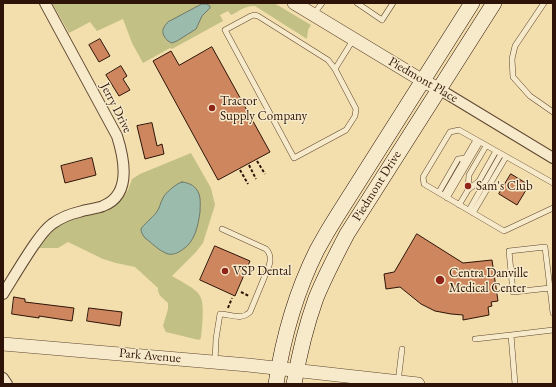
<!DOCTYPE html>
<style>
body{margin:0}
#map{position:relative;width:556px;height:387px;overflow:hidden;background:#f3dfad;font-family:"EB Garamond",serif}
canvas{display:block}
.frame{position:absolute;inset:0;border:4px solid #2d1308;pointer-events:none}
</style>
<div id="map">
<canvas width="556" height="387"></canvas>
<div class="frame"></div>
</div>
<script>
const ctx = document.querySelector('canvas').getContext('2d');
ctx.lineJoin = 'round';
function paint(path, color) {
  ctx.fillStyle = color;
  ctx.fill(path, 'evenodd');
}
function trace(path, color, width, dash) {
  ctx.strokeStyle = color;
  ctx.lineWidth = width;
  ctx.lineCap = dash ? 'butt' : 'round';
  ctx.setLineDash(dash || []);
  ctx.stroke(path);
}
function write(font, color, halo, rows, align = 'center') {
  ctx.font = font + ' "EB Garamond",serif';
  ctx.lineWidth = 3;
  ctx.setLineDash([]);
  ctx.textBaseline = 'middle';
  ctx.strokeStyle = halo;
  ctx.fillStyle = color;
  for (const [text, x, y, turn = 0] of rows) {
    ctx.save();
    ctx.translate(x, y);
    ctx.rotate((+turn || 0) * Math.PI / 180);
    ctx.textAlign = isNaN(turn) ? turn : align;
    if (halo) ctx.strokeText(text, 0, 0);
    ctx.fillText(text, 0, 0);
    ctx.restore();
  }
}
const green = new Path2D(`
 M52 3H274L311 25 308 30 307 39 255 6C246 5 239 11 231 15L228 11 220 15 223 21 172 49 170 48 143 63 132 43 123 19 97 31 90 22 69 33Z
 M191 153 211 188 215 205 203 243 196 252 172 276C180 281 196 288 200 296 205 304 202 328 201 338L199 340 166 332 163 326 168 309V303C164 299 157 295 158 288L135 267 116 263 103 259 68 242 58 248H38L48 233 58 226 79 217 107 209 118 203 125 195 128 190 132 179 140 174Z`);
const water = new Path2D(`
 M202 4H207L210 6V8L202 16 196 29 177 41 172 43 168 41C161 34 161 29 168 22Z
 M182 182C190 183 196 186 199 194 201 199 200 206 200 212 198 226 195 242 182 250 178 253 173 255 168 254 159 251 152 243 145 238 143 235 141 233 141 229 142 226 153 217 156 213 160 208 160 203 163 198 165 193 177 183 182 182Z`);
const building = new Path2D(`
 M100 39 110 56 99 62 89 45Z
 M212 47 270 152 218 180 153 61 171 51 179 65Z
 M121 66 127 76 123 79 130 90 119 96 106 75Z
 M152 123 157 146 162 144 164 154 145 159 137 126Z
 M92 158 96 175 65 183 61 166Z
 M511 174 529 185 517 205 499 194Z
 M417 234 463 263 492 260 498 301 491 302 492 306 488 307 489 315 463 320V315L451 314 435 311 421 304 400 287 386 289 384 274 394 272Z
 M215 246 250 261 235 296 200 280Z
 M14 297 25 299V302L74 308 72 321 39 316V318L12 314Z
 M89 308 122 312 120 326 87 321Z`);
const path = new Path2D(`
 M257 161 265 174
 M249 165 256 179
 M240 170 248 184
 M241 292 249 296
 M228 308 232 298`);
const service = new Path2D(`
 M357 3 382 20 393 3
 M544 3 515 46 512 59 513 77 530 96 553 112
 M314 14 322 3
 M254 15 258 16 328 60 335 69 356 109 355 116 346 130 294 158 225 30 251 16Z
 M335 69 353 40
 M553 183 459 130 450 132 423 177 424 184 504 231 553 208
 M468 190 469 175 486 146
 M439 192 458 159 466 158
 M444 195 476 140
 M447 198 480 142
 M459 205 468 190 479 181 496 151
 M469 210 501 154
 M473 213 506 157
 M550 288 513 292 509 251 545 247 553 313
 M475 339 511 335
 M215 362 216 339 220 314H222C232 315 242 320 250 312L269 266C271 259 271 254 266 249L222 229
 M398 382 402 349
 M515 384 511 335 553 330`);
const minor = new Path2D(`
 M439 89 553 158
 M3 294C13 278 23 261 34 245 39 238 44 230 52 224 59 219 70 214 79 212 87 209 96 209 103 206 132 195 124 158 117 136L45 3
 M3 378 7 384`);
const tertiary = new Path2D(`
 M294 3 423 81 439 89
 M3 344 248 365 418 384`);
const secondary = new Path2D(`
 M276 384C283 338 296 292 317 250 323 239 330 227 337 216L472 3
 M294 384C299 355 306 326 316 298 325 276 336 255 347 234L494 3`);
const markers = [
 [212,108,4,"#8f2418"],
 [468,186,4,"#8f2418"],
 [225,271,4,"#8f2418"],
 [440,280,5,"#8f2418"]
];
const streetNames = [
 ["Piedmont Place",423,80,30],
 ["Jerry Drive",116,108,63],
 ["Piedmont Drive",377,186,-58],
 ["Park Avenue",150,356,5]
];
const poiNames = [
 ["Tractor",220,101],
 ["Supply Company",220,116],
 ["Sam's Club",476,186],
 ["VSP Dental",233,271],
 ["Centra Danville",449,273],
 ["Medical Center",449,288]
];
paint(green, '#c2c085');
paint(water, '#9bbcac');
trace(water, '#6f786a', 1);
paint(building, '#cd865d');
trace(building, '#2d1308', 1);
trace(service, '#5e4631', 6);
trace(minor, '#5e4631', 12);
trace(tertiary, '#5e4631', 14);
trace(secondary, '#2d1308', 16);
trace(path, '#2d1308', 2, [3, 2]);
trace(service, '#f7eaca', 5);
trace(minor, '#f7eaca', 10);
trace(tertiary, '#f7eaca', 13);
trace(secondary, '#f7eaca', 15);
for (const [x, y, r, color] of markers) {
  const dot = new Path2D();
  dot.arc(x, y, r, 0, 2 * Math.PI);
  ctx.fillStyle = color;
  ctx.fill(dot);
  trace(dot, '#f7eaca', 1.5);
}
write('13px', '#2d1308', '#f7eaca', streetNames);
write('13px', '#2d1308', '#f7eaca', poiNames, 'left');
</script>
